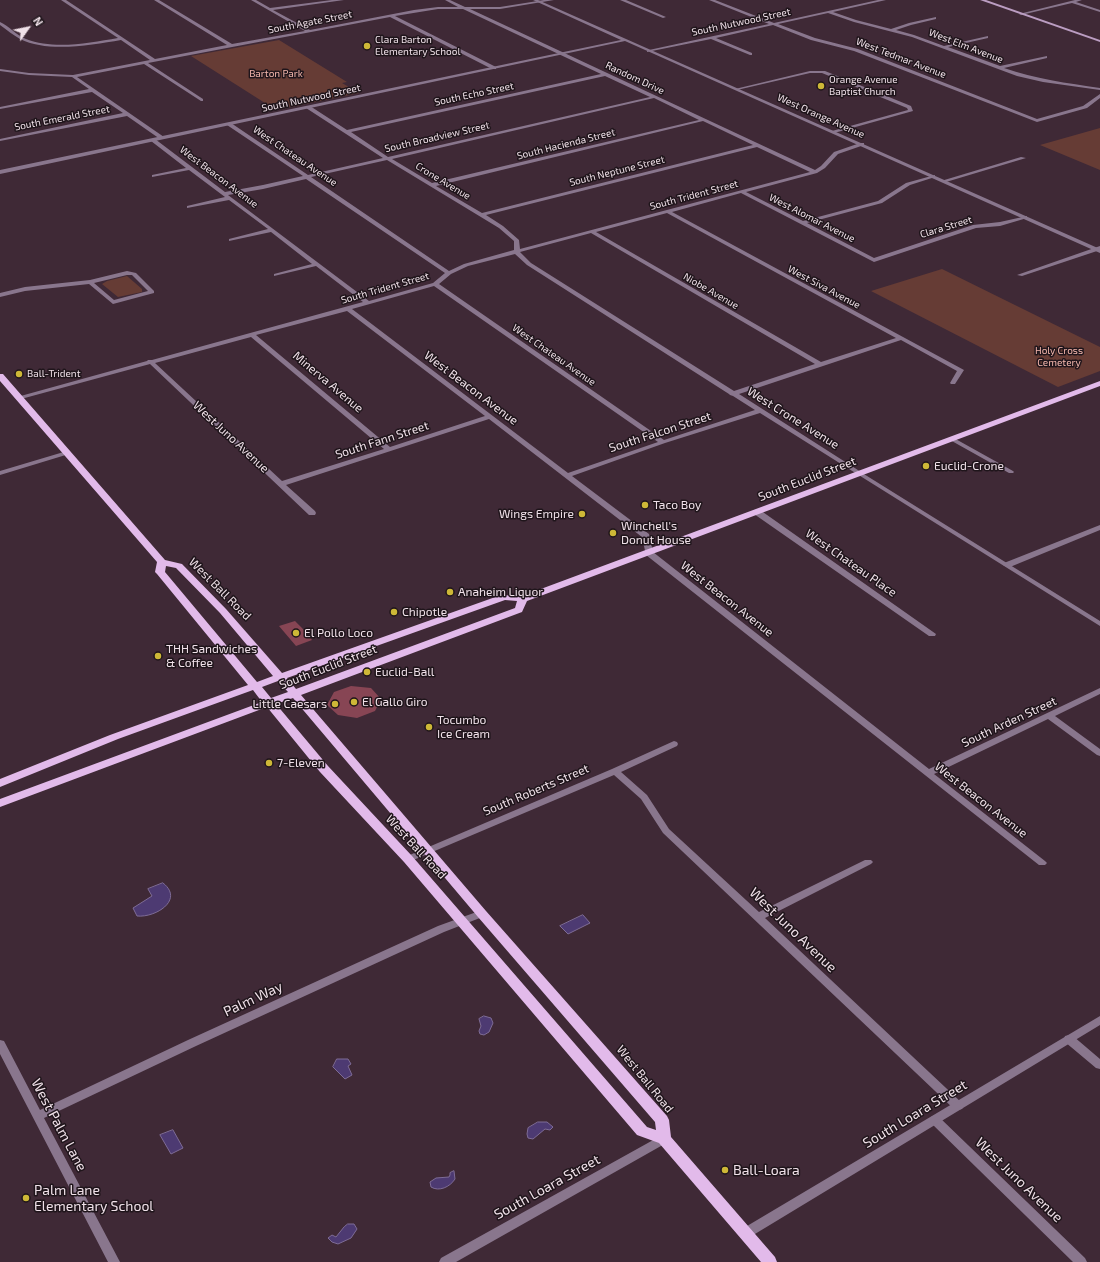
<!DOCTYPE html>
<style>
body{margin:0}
#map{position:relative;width:1100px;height:1262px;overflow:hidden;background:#3f2936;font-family:"Exo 2",sans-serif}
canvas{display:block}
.north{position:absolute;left:8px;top:8px;width:40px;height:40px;-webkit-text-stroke:3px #1f151b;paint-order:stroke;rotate:57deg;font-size:11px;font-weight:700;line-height:16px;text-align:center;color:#f0e1e9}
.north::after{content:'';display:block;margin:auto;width:14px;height:18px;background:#f0e1e9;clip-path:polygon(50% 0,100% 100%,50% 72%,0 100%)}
</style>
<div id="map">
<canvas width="1100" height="1262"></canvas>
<div class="north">N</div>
</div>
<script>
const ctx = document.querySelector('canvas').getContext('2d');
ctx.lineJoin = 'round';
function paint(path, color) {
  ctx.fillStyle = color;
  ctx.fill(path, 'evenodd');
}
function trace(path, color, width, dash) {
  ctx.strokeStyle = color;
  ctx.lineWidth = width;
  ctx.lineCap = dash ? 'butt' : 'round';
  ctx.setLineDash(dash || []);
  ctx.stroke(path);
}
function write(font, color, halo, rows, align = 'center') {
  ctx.font = font + ' "Exo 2",sans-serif';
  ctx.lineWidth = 3;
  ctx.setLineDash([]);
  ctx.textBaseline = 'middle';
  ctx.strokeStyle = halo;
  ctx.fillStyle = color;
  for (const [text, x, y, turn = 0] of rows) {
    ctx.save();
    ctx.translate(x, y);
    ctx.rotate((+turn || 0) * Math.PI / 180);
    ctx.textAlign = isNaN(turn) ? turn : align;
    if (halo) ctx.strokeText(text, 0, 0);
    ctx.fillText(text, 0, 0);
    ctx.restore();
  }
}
const green = new Path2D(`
 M279 40 347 82 342 83 359 93 276 110 191 56Z
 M1100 128V170L1040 145Z
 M942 269 1100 347V371L1058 387 871 291Z
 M127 276 142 289V292L118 297 102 284 107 281Z`);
const water = new Path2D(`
 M163 883C185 900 155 918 137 916L133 908 152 896 148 889Z
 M583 915 590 923 568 934 560 926Z
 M484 1016 491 1018 493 1023 489 1032 484 1035 480 1034 479 1031 481 1026 479 1019Z
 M337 1059H348L351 1064 348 1066 352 1075 345 1079 333 1067Z
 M538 1122H547L553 1127 550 1130 545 1129 533 1139 528 1138 527 1134 528 1128Z
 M173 1130 183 1148 171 1154 160 1135Z
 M454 1171 455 1179C450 1187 439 1192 431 1187L430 1182 436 1178 449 1177 450 1175V1173Z
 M348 1224H354L357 1229 351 1238 338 1244 332 1242 328 1238 332 1235 336 1237 344 1227Z`);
const building = new Path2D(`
 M295 621 302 628 312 640 296 646 279 626Z
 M351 686 371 688 381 699 375 711 357 718 338 715 327 705 334 692Z`);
const minor = new Path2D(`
 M61 0H66L155 59 227 45 154 0H159L232 44 305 31 251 0H256L270 8 332 0H344L273 10 310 30 414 10 438 7H458L445 0H450L465 7H500L544 0H554L500 9H470L815 170 821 166 834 152 860 143H864V145L838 154 825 168 817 173 746 192 803 221 878 201 906 183 935 175V177L910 185 882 203 807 223 874 258 973 225 1000 222 1027 216V218L1000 226 976 228 874 262 741 193 672 212 964 370 955 384H951L950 383 957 371 901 340 739 394 861 472 863 473 861 474H857L760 413 665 443 572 476 649 534 653 552 929 769 1100 688V694L1055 716 1100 749V756L1097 755 1048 719 934 774 1045 861 1047 863 1045 865H1039L646 555 642 537 489 419 286 485 315 511 316 513 315 515H309L150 364 21 399H17V397L147 361 148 360H152L363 302 316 266 274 276V274L312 264 271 232 229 241V239L268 229 229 200 187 208V206L225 197 189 170 152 177V175L186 168 151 141V139H155L225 192 263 185 303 176 227 125V123H231L308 175 383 158 306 108V106H310L347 130 601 74 463 9H438L395 16 496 67V69H492L390 17 148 63 203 99V101H201L144 64 77 77 164 137V139H160L127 116 0 141V139L123 113 92 92 0 109V107L89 89 72 77 29 75 0 71V69L29 73 73 75 150 60 121 40C91 45 48 53 20 39 13 35 7 30 0 25V22C9 26 16 35 26 39 54 50 89 43 118 38ZM605 76 650 97 388 157 351 132ZM654 98 699 120 432 183 392 159ZM703 121 753 145 482 213 436 186ZM757 147 810 172 520 249 519 240 503 226 486 215ZM387 160 499 228 514 241V250L464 264 449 271 311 177ZM306 179 445 273 433 283 369 301 228 195 263 189ZM667 213 896 338 821 362 596 232ZM591 233 815 364 734 391 531 263 520 252ZM515 254 527 265 729 394 730 395 733 396 755 410 664 440 439 284 451 274 468 266ZM434 286 658 442 568 473 352 309ZM347 311 485 416 390 447 256 335ZM251 337 384 449 282 481 155 363Z
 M620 0H626L666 17 663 18Z
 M709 0H715L774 23 878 0H886L833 12 856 20 891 29 909 23 936 17V19L911 25 896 30 914 35 944 46 988 36V38L948 47 1000 66 1047 56V58L1004 68C1035 79 1067 83 1100 88V90L1043 82 1017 76 912 37 854 22 828 13 778 24 815 38 858 49 1037 119 1083 106 1100 94V98L1087 108 1037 122 854 51 811 40 773 25 716 38 752 53V55H750L711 39 647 52V51L649 50 769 24Z
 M1075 0H1082L1076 2 1100 10V12L1072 3 1021 15 1019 14Z
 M810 71H825L911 106 913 111 834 133H832V131L908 110 907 108 822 73H810L737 90 735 89Z
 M1021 157 1026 158 946 182 941 181Z
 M1100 246V250L1022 276 1017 275Z
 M127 271 136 273 154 291V293L113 304 89 284 25 291 0 297V293L25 287 90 280ZM127 275H132L148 291 114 300 94 283Z
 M952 437 1013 471 1014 472 1013 473H1009L950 440 949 439Z
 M67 451 70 453 69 454 0 475V471Z
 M754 510H760L936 634 935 636H929L754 514 753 512Z
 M1100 525V530L1010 567H1007L1003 565 1004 563Z
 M674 741 677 742 678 744 677 746 621 772 647 795 669 829 759 912 865 860H871L873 862 871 864 765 918 962 1103 964 1106 962 1109 958 1110 954 1109 663 833 641 799 614 775 411 861H405L403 859 405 857 612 769Z
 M482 910 485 912 487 914 485 916 444 932 196 1046 44 1118 120 1262H108L0 1054V1040L4 1041 40 1110 188 1040 438 926Z
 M1069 1035 1073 1036 1100 1059V1069L1096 1068 1065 1042 1064 1039 1065 1036Z
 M935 1115 939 1117 1085 1258 1087 1262H1073L931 1123 929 1120 931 1117Z
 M664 1134 668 1136 670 1139 668 1142 456 1262H439L441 1258Z`);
const tertiary = new Path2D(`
 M533 0H538L1100 249V253L625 41 0 174V170L621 40Z
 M859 471 1100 621V626L857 474 855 473Z
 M1100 1016V1025L750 1237 746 1238 742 1237 740 1233 742 1229Z`);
const secondary = new Path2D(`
 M980 0H986L1100 40V42Z`);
const primary = new Path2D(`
 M0 374H3L165 560 182 564 226 609 282 673 501 595 522 596 1100 381V386L527 601 522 612 301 695 486 911 667 1116 669 1120 671 1137 775 1257 777 1262H761L659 1143 637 1135 404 862 320 772 267 707 0 807V799L262 702 253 690 118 739 0 787V779L110 735 248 685 157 574 155 572 157 562 0 381ZM166 566 176 568 220 613 273 676 257 682 165 572ZM505 600 517 601 515 608 296 689 287 678ZM278 681 288 692 271 698 262 687ZM293 698 478 917 655 1122 656 1130 647 1127 412 856 328 766 276 704Z`);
const markers = [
 [367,46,4,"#ceb837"],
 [821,86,4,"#ceb837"],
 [19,374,4,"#ceb837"],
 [926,466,4,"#ceb837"],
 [645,505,4,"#ceb837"],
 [582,514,4,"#ceb837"],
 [613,533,4,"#ceb837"],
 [450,592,4,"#ceb837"],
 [394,612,4,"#ceb837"],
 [296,633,4,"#ceb837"],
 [158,656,4,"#ceb837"],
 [367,672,4,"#ceb837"],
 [354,702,4,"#ceb837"],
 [335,704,4,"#ceb837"],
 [429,727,4,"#ceb837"],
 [269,763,4,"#ceb837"],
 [725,1170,4,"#ceb837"],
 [26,1198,4,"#ceb837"]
];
const farStreetnames = [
 ["South Agate Street",310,22,-11],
 ["South Nutwood Street",741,22,-12],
 ["West Elm Avenue",966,46,21],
 ["West Tedmar Avenue",901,58,21],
 ["Random Drive",635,78,25],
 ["South Echo Street",474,94,-12],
 ["South Nutwood Street",311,98,-12],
 ["West Orange Avenue",821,116,24],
 ["South Emerald Street",62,118,-11],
 ["South Broadview Street",437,137,-13],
 ["South Hacienda Street",566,144,-14],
 ["West Chateau Avenue",295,156,34],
 ["South Neptune Street",617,171,-14],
 ["West Beacon Avenue",219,177,37],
 ["Crone Avenue",443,181,31],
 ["South Trident Street",694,195,-15],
 ["West Alomar Avenue",812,218,27],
 ["Clara Street",946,227,-17],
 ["West Siva Avenue",824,287,28],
 ["South Trident Street",385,288,-16],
 ["Niobe Avenue",711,291,30],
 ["West Chateau Avenue",554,355,35]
];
const farPoinames = [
 ["Clara Barton",375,40],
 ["Elementary School",375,52],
 ["Orange Avenue",829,80],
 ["Baptist Church",829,92],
 ["Ball-Trident",27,374]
];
const farParknames = [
 ["Barton Park",276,74],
 ["Holy Cross",1059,351],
 ["Cemetery",1059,363]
];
const streetNames = [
 ["Minerva Avenue",328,382,40],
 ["West Beacon Avenue",471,388,37],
 ["West Crone Avenue",793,418,32],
 ["South Falcon Street",660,432,-18],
 ["West Juno Avenue",231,437,43],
 ["South Fann Street",382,440,-18],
 ["South Euclid Street",807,479,-21],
 ["West Chateau Place",851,563,35],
 ["West Ball Road",220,589,45],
 ["West Beacon Avenue",727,599,38],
 ["South Euclid Street",328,667,-21],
 ["South Arden Street",1009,722,-25],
 ["South Roberts Street",536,790,-23],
 ["West Beacon Avenue",981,800,38],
 ["West Ball Road",416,847,47],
 ["West Ball Road",645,1079,51]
];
const poiNames = [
 ["Euclid-Crone",934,466],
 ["Taco Boy",653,505],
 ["Wings Empire",574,514,"right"],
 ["Winchell's",621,526],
 ["Donut House",621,540],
 ["Anaheim Liquor",458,592],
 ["Chipotle",402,612],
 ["El Pollo Loco",304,633],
 ["THH Sandwiches",166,649],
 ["& Coffee",166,663],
 ["Euclid-Ball",375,672],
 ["El Gallo Giro",362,702],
 ["Little Caesars",327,704,"right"],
 ["Tocumbo",437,720],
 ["Ice Cream",437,734],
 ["7-Eleven",277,763]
];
const nearStreetnames = [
 ["West Juno Avenue",793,930,44],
 ["Palm Way",253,999,-25],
 ["South Loara Street",915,1114,-31],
 ["West Palm Lane",59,1125,62],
 ["West Juno Avenue",1019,1180,44],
 ["South Loara Street",547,1187,-29]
];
const nearPoinames = [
 ["Ball-Loara",733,1170],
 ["Palm Lane",34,1190],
 ["Elementary School",34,1206]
];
paint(green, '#663c35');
paint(water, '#4d3a72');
trace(water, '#7e6c96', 1);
paint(building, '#874554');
paint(minor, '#89768d');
paint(tertiary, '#89768d');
paint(secondary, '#bb9dc2');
paint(primary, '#e2baea');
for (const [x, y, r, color] of markers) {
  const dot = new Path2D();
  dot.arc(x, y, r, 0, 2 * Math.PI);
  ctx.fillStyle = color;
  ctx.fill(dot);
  trace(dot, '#1f151b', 1.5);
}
write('10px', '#f0e1e9', '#1f151b', farStreetnames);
write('10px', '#f0e1e9', '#1f151b', farPoinames, 'left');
write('10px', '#f5b7ad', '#1f151b', farParknames);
write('12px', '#f0e1e9', '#1f151b', streetNames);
write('12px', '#f0e1e9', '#1f151b', poiNames, 'left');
write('14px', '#f0e1e9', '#1f151b', nearStreetnames);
write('14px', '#f0e1e9', '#1f151b', nearPoinames, 'left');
</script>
